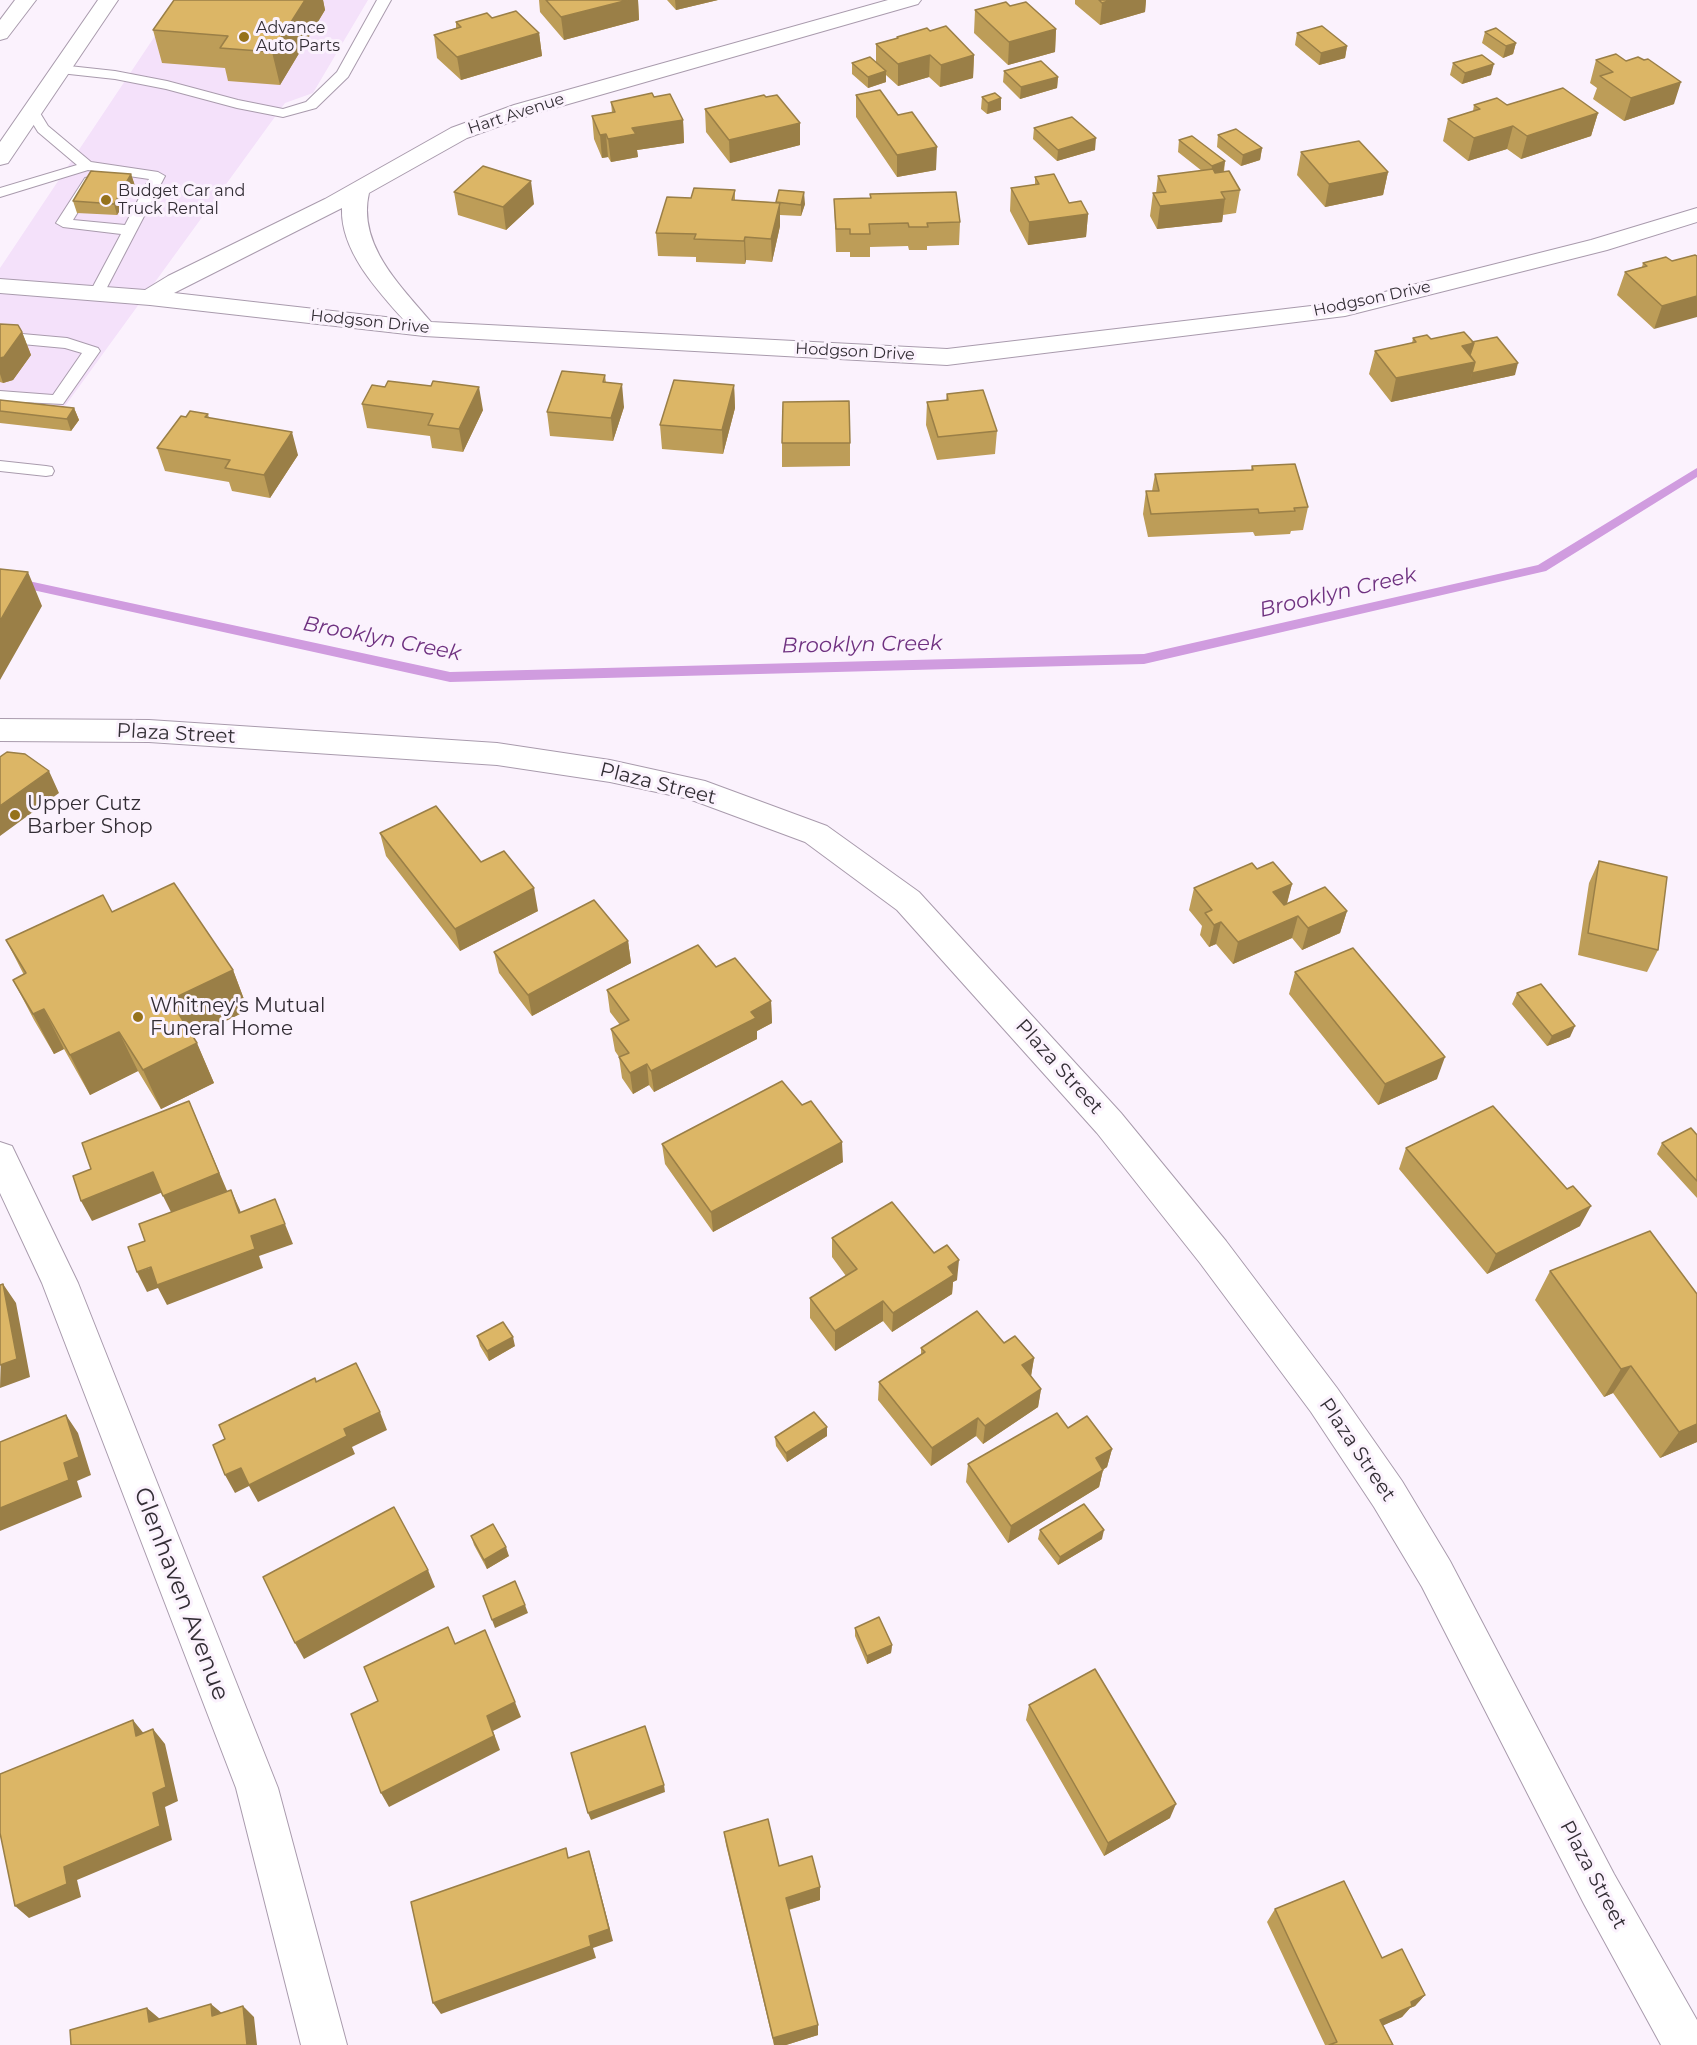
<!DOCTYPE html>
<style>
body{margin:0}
canvas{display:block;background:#fbf2fd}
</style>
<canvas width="1697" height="2045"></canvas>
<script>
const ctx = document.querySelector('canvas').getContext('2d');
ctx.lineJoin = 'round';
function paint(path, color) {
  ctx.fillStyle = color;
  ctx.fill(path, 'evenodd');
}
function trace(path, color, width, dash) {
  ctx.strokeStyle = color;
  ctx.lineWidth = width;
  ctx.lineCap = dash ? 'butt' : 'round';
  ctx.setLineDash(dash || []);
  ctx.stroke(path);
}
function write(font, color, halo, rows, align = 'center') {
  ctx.font = font + ' Montserrat,sans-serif';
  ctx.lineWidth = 6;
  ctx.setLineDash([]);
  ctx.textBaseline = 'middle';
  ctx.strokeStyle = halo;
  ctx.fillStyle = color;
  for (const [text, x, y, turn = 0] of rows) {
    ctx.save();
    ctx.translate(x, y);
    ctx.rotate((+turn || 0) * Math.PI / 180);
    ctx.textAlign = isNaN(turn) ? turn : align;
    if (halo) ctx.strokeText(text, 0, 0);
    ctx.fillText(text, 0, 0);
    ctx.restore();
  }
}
const built = new Path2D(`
 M179 0H368L313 93 285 103 65 406 53 410 0 407V268Z`);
const stream = new Path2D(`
 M1697 468V477L1546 571 1144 664 450 682 10 585H0V577H10L450 672 1144 654 1538 565Z`);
const service = new Path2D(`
 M377 0H391L348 77 316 108 283 117 237 108 166 89 115 79 60 73 53 69 60 65 115 71 167 81 238 100 283 109 306 102 337 72Z
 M32 107 37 108 48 126 91 162 158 172 165 176 102 297 97 299 89 294 121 234 63 227 56 223 85 178 90 177 97 181 73 220 125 225 149 179 88 170 0 197V188L77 165 38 132 25 111Z
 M0 332 67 338 98 348 100 351 63 404 0 401V391L53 395 82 353 65 348 0 342Z
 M0 461 46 466 52 467 54 471 52 475 46 476 0 471Z`);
const minor = new Path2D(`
 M888 0H921L918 4 530 115 467 138 369 193C357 245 401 286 431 322L947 349 1345 302 1591 240 1697 208V222L1607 250 1345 316 947 365 424 336 150 305 0 293V279L145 290 168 276 325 199 451 128 514 105ZM342 208C340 250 377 290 403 319L174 293Z
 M0 719 149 720 497 743 610 760 705 781 827 826 919 892 1121 1113 1226 1241 1337 1388 1402 1481 1450 1561 1614 1874 1697 2020V2045H1661L1584 1904 1422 1587 1374 1507 1311 1412 1200 1263 1097 1133 897 910 805 842 689 799 610 782 497 765 149 742 0 741Z
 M0 1142 12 1146 78 1283 278 1788 347 2045H301L236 1788 42 1283 0 1193Z`);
const primary = new Path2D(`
 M15 0H36L7 38 0 40V20Z
 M98 0H118L8 163 0 165V142Z`);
const wall = new Path2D(`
 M174 0H323L325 10 280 85 228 81 225 68 162 63 153 30Z
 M539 0H638L639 20 564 40 540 12Z
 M667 0H718L676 10Z
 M1075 0H1146L1145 12 1100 25 1075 4Z
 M1010 6 1056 29 1055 52 1008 65 974 33 975 10Z
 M492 18 539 33 542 56 461 80 437 58 434 35 456 28V22Z
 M930 31 974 55 973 78 940 87 929 77 898 86 886 75V82L868 88 852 74V63H876V44L897 38V37Z
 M1485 32 1516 43 1513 54 1503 58 1482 43Z
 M1297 33 1347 46 1345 58 1319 65 1295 45Z
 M1596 60 1674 104 1624 121 1593 99 1597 88 1590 83Z
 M1453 63 1491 75 1462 84 1450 75Z
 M1004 71 1058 77 1057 88 1020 99 1003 82Z
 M856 95 936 170 897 177 856 117Z
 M654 97 683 120 684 143 637 150 638 157 611 162 608 157 602 158 594 139 592 116 612 113 611 102Z
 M766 97 800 123V145L730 163 706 132 705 109Z
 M982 97 1001 98V110L987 114 981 109Z
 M1474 105H1507L1598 113 1591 136 1521 159 1507 149 1468 161 1443 141 1448 119 1473 111Z
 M1034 128 1095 150 1057 161 1033 139Z
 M1218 135 1262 148 1260 160 1241 166 1217 147Z
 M1179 140 1225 161 1224 172 1240 190 1236 213 1223 215 1222 222 1157 229 1150 216 1153 193H1156L1158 176 1202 171 1178 152Z
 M1301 152 1388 172 1383 195 1325 207 1297 175Z
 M131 174 135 186 117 215 77 213 73 201Z
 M1035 177 1069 203 1088 214 1086 237 1028 245 1010 211 1011 188 1035 185Z
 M735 190V200L805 204 801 216 780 215V226L772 262 746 260 745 264 696 262V257L658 256 656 233 691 198Z
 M454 192 534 204 506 230 458 215Z
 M870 194 960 222 959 245 927 246V250H909L908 246 870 247V257H850V252H836L834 199 870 198Z
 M1695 255 1654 329 1617 295 1625 272 1642 267 1643 263 1672 261Z
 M0 324 22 332 31 355 13 380 3 383 0 382Z
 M1413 338 1472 342 1515 375 1391 402 1369 374 1375 351 1412 343Z
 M605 375 606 383 624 407 613 441 550 436 547 412Z
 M734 385 735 408 723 454 662 449 660 425Z
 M947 394 997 431 995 454 937 460 926 425 927 402 946 400Z
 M0 400 74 408 79 420 71 431 0 423Z
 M362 404 483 410 463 452 432 448 430 436 367 428Z
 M208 414 209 418 298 455 270 498 232 491 229 482 165 471 157 448 186 417Z
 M782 443H850V466L782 467Z
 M1252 466 1308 507 1303 530 1291 531 1290 534 1255 536 1253 532 1148 537 1143 514 1146 491H1152L1155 474 1251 470Z
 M380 833 481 862 538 911 460 951 386 856Z
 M1599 861 1658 950 1647 972 1578 955 1589 883Z
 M1257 869 1292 884 1287 904 1347 911 1340 933 1302 950 1292 938 1233 964 1216 944 1209 947 1200 935 1202 926 1189 910 1194 888Z
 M112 912 233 970 248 1010 194 1037 214 1083 161 1109 138 1071 90 1095 64 1049 54 1054 34 1020 13 980 24 975 6 940Z
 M628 941 631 963 532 1016 499 973 494 952Z
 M716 967 771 1001 772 1023 757 1031V1039L654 1092 649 1085 633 1094 622 1078 619 1057 615 1051 611 1029 620 1025 610 1012 607 990Z
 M1295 972 1437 1079 1378 1105 1289 994Z
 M1517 993 1570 1037 1547 1046 1512 1004Z
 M1697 1135V1198L1657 1154 1662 1143Z
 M662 1144 843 1162 713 1232 665 1164Z
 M1406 1148 1580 1226 1487 1274 1399 1169Z
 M832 1238 934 1253 957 1280 953 1282 952 1294 892 1332 883 1321 835 1351 810 1318V1298L846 1276 832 1257Z
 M1550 1271 1697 1442 1660 1458 1613 1393 1604 1397 1535 1300Z
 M477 1336 515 1346 489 1361 480 1346Z
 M1004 1343 1034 1358 1031 1376 1041 1389 1038 1407 983 1444 976 1436 931 1466 878 1400 879 1382 921 1355V1348Z
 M1068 1428 1112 1449 1107 1467 1103 1470 1099 1487 1008 1543 966 1482 968 1464Z
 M827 1436 787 1462 776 1446 775 1437Z
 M1040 1530 1102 1539 1058 1565 1038 1539Z
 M471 1536 509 1556 487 1569 474 1545Z
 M855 1628 892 1645 891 1653 867 1664 855 1636Z
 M1029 1705 1170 1818 1104 1856 1026 1720Z
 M724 1832 779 1866 820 1887V1900L789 1910 818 2025V2035L786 2045H774L726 1845Z
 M1275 1909 1382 1958 1425 1995 1415 2006 1410 2008 1402 2017 1383 2025 1393 2045H1325L1267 1922Z`);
const shadedWall = new Path2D(`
 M305 0H323L325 10 280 85 272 52Z
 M628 0H638L639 20 564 40 561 17Z
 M675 0H718L676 10Z
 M1111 0H1146L1145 12 1100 25 1102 3Z
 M1056 29 1055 52 1008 65 1009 42Z
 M539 33 542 56 461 80 457 57Z
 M1516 43 1513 54 1503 58 1506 46Z
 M1347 46 1345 58 1319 65 1321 53Z
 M930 55 929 77 898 86V64Z
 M974 55 973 78 940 87 941 65Z
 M1494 64 1491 75 1462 84 1465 73Z
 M886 71V82L868 88V77Z
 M1058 77 1057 88 1020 99 1021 87Z
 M1681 82 1674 104 1624 121 1631 98Z
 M1001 98V110L987 114 988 103Z
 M1598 113 1591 136 1521 159 1527 136Z
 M683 120 684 143 637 150 638 157 611 162 608 139 632 128Z
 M800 123V145L730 163 729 140Z
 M1513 126 1507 149 1468 161 1474 138Z
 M606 134 608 157 602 158 600 135Z
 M1096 138 1095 150 1057 161 1058 150Z
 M937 147 936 170 897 177V155Z
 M1262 148 1260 160 1241 166 1243 155Z
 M1225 161 1223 173 1211 178 1212 166Z
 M1388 172 1383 195 1325 207 1329 184Z
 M131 174 135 186 117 215 114 204Z
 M531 181 534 204 506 230 503 207Z
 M804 192 805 204 801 216V205Z
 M1225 199 1222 222 1157 229 1160 206Z
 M780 203V226L772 262 771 239Z
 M1088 214 1086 237 1028 245 1029 222Z
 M745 237 746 260 745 264 744 241Z
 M1697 296V317L1654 329 1662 306Z
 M22 332 31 355 13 380 3 383 0 374V358Z
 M1474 343 1475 362 1469 385 1391 402 1396 378 1462 346Z
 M1518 363 1515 375 1469 385 1472 373Z
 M622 384 624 407 613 441 611 418Z
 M734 385 735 408 723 454 722 430Z
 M479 387 483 410 463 452 459 429Z
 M74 408 79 420 71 431 67 419Z
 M292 432 298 455 270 498 264 475Z
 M28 572 42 606 0 680V621Z
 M49 771 59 793 0 836V806Z
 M1292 884 1286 906 1268 914 1273 892Z
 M534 888 538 911 460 951 455 929Z
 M1347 911 1340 933 1302 950 1308 928Z
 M1298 916 1292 938 1233 964 1238 942Z
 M1221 922 1216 944 1209 947 1214 925Z
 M628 941 631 963 532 1016 528 995Z
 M233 970 248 1010 187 1040 170 1000Z
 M771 1001 772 1023 757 1031V1039L654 1092 651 1071 751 1012Z
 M44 1009 64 1049 54 1054 33 1014Z
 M1575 1026 1570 1037 1547 1046 1552 1036Z
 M119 1032 138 1071 90 1095 70 1055Z
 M197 1043 214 1083 161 1109 143 1070Z
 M1445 1057 1437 1079 1378 1105 1385 1084Z
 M647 1064 649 1085 633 1094 630 1073Z
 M189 1101 228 1193 173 1216 163 1196Z
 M842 1142 843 1162 713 1232 711 1212Z
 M153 1172 163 1192 92 1221 81 1201Z
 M231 1190 240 1210 247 1233 239 1213Z
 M275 1199 293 1244 259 1256 263 1268 167 1305 158 1288 147 1292 137 1272 251 1236Z
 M1591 1206 1580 1226 1487 1274 1496 1254Z
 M959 1260 957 1280 953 1282 952 1294 892 1332 893 1313 948 1267Z
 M3 1284 16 1303 30 1377 0 1388Z
 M883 1301V1321L835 1351V1331Z
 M513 1337 515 1346 489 1361 487 1351Z
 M1034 1358 1031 1376 1022 1365Z
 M1631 1366 1613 1393 1604 1397 1621 1369Z
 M1041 1389 1038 1407 983 1444 985 1426Z
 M380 1412 387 1430 352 1447 355 1454 258 1502 249 1486 235 1493 225 1475 241 1468 344 1429Z
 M66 1415 78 1433 91 1475 77 1481 82 1497 0 1531V1508L64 1463Z
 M978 1418 976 1436 931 1466 932 1448Z
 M1697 1424V1442L1660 1458 1679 1432Z
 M827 1427V1436L787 1462 786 1453Z
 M1112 1449 1107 1467 1092 1476 1096 1458Z
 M1103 1470 1099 1487 1008 1543 1011 1526Z
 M1104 1530 1102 1539 1058 1565 1060 1557Z
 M506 1547 509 1556 487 1569 484 1560Z
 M428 1570 435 1587 304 1659 295 1643Z
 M525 1605 528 1613 495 1628 492 1620Z
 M892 1645 891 1653 867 1664V1656Z
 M515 1702 521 1717 493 1731 500 1750 389 1807 381 1793 487 1716Z
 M133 1720 145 1735 136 1736Z
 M153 1729 165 1744 178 1801 165 1807 172 1840 77 1880 81 1897 29 1918 15 1906 64 1867 153 1793Z
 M664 1785 665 1792 591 1820 588 1813Z
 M1176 1804 1170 1818 1104 1856 1108 1843Z
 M589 1851 593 1864 613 1941 593 1948 596 1958 441 2014 433 2003 589 1936Z
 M820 1887V1900L787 1910 786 1898Z
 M1425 1995 1415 2006 1410 2008 1402 2017 1371 2031 1380 2020 1411 2002Z
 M211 2004 223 2014 212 2016Z
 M243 2006 254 2017 257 2045H247Z
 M147 2008 160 2019 149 2022Z
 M818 2025V2035L786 2045H774L773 2038Z`);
const building = new Path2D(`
 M174 0H305L272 52 220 48 228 36 153 30Z
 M546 0H628L561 17Z
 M1099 0H1111L1102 3Z
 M1006 2 1010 6 1026 2 1056 29 1009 42 975 10Z
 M516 11 539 33 457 57 434 35 461 27 456 22 487 13 492 18Z
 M946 26 974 55 941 65 930 55 898 64 876 44 898 38 897 37 927 28 930 31Z
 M1322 26 1347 46 1321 53 1297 33Z
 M1496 28 1516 43 1506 46 1485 32Z
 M1616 54 1626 61 1638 57 1644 60 1648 59 1681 82 1631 98 1600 76 1613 72 1596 60Z
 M1482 55 1494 64 1465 73 1453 63Z
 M870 57 886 71 868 77 852 63Z
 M1041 61 1058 77 1021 87 1004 71Z
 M1563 88 1598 113 1527 136 1513 126 1474 138 1448 119 1480 109 1474 105 1497 98 1507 105Z
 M880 90 898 115 912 112 937 147 897 155 856 95Z
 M652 93 654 97 670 94 683 120 632 128 636 134 608 139 606 134 600 135 592 116 615 112 611 102Z
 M995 93 1001 98 988 103 982 97Z
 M764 95 766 97 777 95 800 123 729 140 705 109Z
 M1072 117 1096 138 1058 150 1034 128Z
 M1236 129 1262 148 1243 155 1218 135Z
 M1192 136 1225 161 1212 166 1179 140Z
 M1359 141 1388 172 1329 184 1301 152Z
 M483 166 531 181 503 207 454 192Z
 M1213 169 1215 173 1229 171 1240 190 1221 192 1225 199 1160 206 1153 193 1166 192 1158 176Z
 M91 171 131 174 114 204 73 201Z
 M1054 174 1069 203 1081 201 1088 214 1029 222 1011 188 1039 184 1035 177Z
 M694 188 735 190 732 200 780 203 771 239 745 237 744 241 694 239 696 234 656 233 667 197 691 198Z
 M779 190 804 192 801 205 776 202Z
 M956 192 960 222 927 223 928 227H909L908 223 869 224 870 234H850V229H836L834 199 871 198 870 194Z
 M1695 255 1697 256V296L1662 306 1625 272 1647 266 1643 263 1666 257 1672 261Z
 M0 324 18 325 22 332 4 357 0 358Z
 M1464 332 1474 343 1462 346 1475 362 1396 378 1375 351 1416 342 1413 338 1427 335 1431 339Z
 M1497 337 1518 363 1472 373 1475 362 1470 355 1474 343 1472 342Z
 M562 371 605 375 603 382 622 384 611 418 547 412Z
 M674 380 734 385 722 430 660 425Z
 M388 381 431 386 433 381 479 387 459 429 428 425 433 414 362 404 372 385 385 387Z
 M983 390 997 431 938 437 927 402 948 400 947 394Z
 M0 400 74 408 67 419 0 411Z
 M849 401 850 443H782L783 402Z
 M190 411 208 414 205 417 292 432 264 475 225 468 230 460 157 448 181 416 186 417Z
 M1295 464 1308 507 1294 508 1295 511 1259 513 1258 509 1151 514 1146 491H1159L1155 474 1253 470 1252 466Z
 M0 569 28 572 0 621Z
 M7 752 25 754 49 771 0 806V757Z
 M436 806 481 862 504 851 534 888 455 929 380 833Z
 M1599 861 1667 877 1658 950 1588 933Z
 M1273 862 1292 884 1273 892 1284 905 1325 887 1347 911 1308 928 1298 916 1238 942 1221 922 1214 925 1205 913 1212 910 1194 888 1252 863 1257 869Z
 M174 883 233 970 170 1000 197 1043 143 1070 119 1032 70 1055 44 1009 33 1014 13 980 26 973 6 940 103 895 112 912Z
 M594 900 628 941 528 995 494 952Z
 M698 945 716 967 735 958 771 1001 751 1012 756 1018 651 1071 647 1064 630 1073 619 1057 629 1053 611 1029 629 1020 607 990Z
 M1353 948 1445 1057 1385 1084 1295 972Z
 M1541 984 1575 1026 1552 1036 1517 993Z
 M782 1081 802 1105 811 1101 842 1142 711 1212 662 1144Z
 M189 1101 219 1173 163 1196 153 1172 81 1201 73 1176 91 1169 82 1143Z
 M1493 1106 1567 1189 1573 1186 1591 1206 1496 1254 1406 1148Z
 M1691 1128 1697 1135V1181L1662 1143Z
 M231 1190 239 1213 275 1199 285 1224 251 1236 255 1249 157 1285 151 1267 137 1272 128 1247 145 1241 139 1224Z
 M892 1202 934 1253 947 1245 959 1260 948 1267 954 1275 893 1313 883 1301 835 1331 810 1298 857 1269 832 1238Z
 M1650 1231 1697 1294V1424L1679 1432 1631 1366 1621 1369 1550 1271Z
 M3 1284 17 1359 0 1365V1285Z
 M977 1311 1004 1343 1015 1336 1034 1358 1022 1365 1041 1389 985 1426 978 1418 932 1448 879 1382 925 1352 921 1348Z
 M503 1322 513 1337 487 1351 477 1336Z
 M356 1363 380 1412 344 1429 347 1436 249 1485 241 1468 225 1475 213 1445 225 1439 219 1425 315 1378 316 1382Z
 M814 1412 827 1427 786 1453 775 1437Z
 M1057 1413 1068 1428 1087 1416 1112 1449 1096 1458 1103 1470 1011 1526 968 1464Z
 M66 1415 79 1457 64 1463 69 1480 0 1508V1442Z
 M1084 1504 1104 1530 1060 1557 1040 1530Z
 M394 1507 428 1570 295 1643 263 1577Z
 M493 1524 506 1547 484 1560 471 1536Z
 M515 1581 525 1605 492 1620 483 1596Z
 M879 1617 892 1645 867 1656 855 1628Z
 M448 1627 455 1644 485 1630 515 1702 487 1716 494 1736 381 1793 351 1714 378 1701 364 1667Z
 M1095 1669 1176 1804 1108 1843 1029 1705Z
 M133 1720 136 1736 153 1729 166 1787 153 1793 160 1826 64 1867 67 1884 15 1906 0 1833V1774Z
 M645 1726 664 1785 588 1813 571 1753Z
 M768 1819 779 1866 812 1856 820 1887 786 1898 818 2025 773 2038 724 1832Z
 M566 1848 568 1858 589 1851 609 1929 589 1936 591 1946 433 2003 411 1902Z
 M1344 1881 1382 1958 1402 1949 1425 1995 1411 2002 1412 2006 1380 2020 1393 2045H1329L1337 2042 1275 1909Z
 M211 2004 212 2016 243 2006 247 2045H71L70 2030 147 2008 149 2022Z`);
const markers = [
 [244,37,6,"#96721b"],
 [106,200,6,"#96721b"],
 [15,815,6,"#96721b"],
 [138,1017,6,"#96721b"]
];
const farPoinames = [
 ["Advance",256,28],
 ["Auto Parts",256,46],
 ["Budget Car and",118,191],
 ["Truck Rental",118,209]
];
const farStreetnames = [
 ["Hart Avenue",516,114,-18],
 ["Hodgson Drive",1372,299,-12],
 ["Hodgson Drive",370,322,6],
 ["Hodgson Drive",855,352,3]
];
const streetNames = [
 ["Plaza Street",176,734,3],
 ["Plaza Street",658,784,14],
 ["Plaza Street",1059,1067,48],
 ["Plaza Street",1357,1450,56],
 ["Plaza Street",1593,1875,62]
];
const poiNames = [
 ["Upper Cutz",27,804],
 ["Barber Shop",27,827],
 ["Whitney's Mutual",150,1006],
 ["Funeral Home",150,1029]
];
const waterNames = [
 ["Brooklyn Creek",1338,593,-13],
 ["Brooklyn Creek",382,639,11],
 ["Brooklyn Creek",862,645,-1]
];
const nearStreetnames = [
 ["Glenhaven Avenue",181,1594,69]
];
paint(built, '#f4e1fa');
paint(stream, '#d09cdf');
trace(service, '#a99bad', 2);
trace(minor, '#a99bad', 2);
trace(primary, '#a99bad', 2);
paint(service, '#fff');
paint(minor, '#fff');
paint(primary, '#fff');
paint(wall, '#bd9d58');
paint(shadedWall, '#9a7f47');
paint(building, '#dcb666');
trace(building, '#9a7f47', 1.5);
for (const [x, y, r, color] of markers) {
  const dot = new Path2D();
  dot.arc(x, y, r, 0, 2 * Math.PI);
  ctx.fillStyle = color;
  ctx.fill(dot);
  trace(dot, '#fbf2fd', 2);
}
write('16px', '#332e35', '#fbf2fd', farPoinames, 'left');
write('16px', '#332e35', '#fbf2fd', farStreetnames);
write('20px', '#332e35', '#fbf2fd', streetNames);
write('20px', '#332e35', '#fbf2fd', poiNames, 'left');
write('italic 21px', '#6f3180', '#fbf2fd', waterNames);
write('24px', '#332e35', '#fbf2fd', nearStreetnames);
</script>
